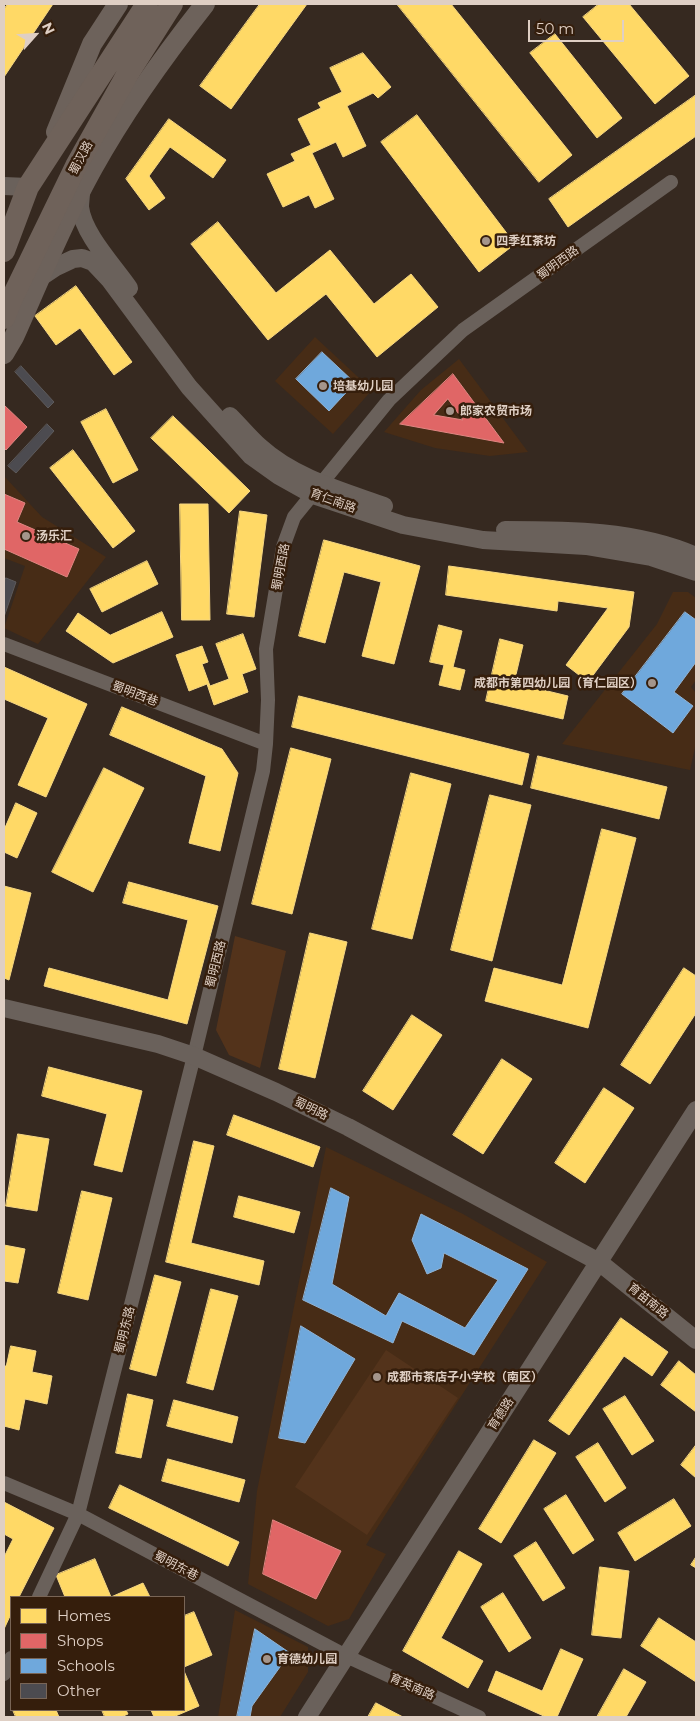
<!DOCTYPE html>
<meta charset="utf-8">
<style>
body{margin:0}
#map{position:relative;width:700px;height:1721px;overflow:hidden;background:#362920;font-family:Montserrat,sans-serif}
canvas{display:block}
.frame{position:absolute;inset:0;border:5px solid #dfcfc4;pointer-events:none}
.legend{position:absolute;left:10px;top:1596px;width:175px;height:115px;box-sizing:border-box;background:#351e0c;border:1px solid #796556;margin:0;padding:6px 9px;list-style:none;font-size:15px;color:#dfcfc4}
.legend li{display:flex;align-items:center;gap:10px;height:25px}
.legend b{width:25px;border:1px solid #796556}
.north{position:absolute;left:10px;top:10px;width:50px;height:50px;-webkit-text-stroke:4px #351e0c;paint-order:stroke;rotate:64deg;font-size:14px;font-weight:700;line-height:20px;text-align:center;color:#dfcfc4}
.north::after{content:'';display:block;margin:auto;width:18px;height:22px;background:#dfcfc4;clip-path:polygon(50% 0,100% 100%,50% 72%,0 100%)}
.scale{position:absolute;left:528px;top:20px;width:96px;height:22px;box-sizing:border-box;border:2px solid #dfcfc4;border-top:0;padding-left:6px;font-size:15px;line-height:18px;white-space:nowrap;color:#dfcfc4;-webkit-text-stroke:4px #351e0c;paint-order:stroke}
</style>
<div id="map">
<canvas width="700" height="1721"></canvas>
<div class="frame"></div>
<ul class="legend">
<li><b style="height:14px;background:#ffd966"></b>Homes</li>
<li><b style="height:14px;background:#e06666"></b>Shops</li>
<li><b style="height:14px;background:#6fa8dc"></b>Schools</li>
<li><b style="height:14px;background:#4c4b50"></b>Other</li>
</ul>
<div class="north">N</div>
<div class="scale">50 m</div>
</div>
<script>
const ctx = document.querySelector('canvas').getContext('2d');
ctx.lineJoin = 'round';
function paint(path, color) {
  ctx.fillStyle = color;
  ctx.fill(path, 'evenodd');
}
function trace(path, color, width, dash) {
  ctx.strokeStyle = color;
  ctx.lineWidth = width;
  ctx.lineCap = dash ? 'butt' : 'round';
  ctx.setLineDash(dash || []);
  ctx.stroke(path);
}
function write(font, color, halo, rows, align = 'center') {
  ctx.font = font + ' Montserrat,"Noto Sans SC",sans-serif';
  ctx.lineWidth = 5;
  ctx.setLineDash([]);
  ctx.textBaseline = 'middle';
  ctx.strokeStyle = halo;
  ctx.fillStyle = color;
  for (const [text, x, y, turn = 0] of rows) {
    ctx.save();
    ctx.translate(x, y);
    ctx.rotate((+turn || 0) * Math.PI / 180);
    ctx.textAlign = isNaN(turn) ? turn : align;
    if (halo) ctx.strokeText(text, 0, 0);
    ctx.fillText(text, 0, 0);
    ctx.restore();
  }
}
const built = new Path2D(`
 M315 337 372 390 333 434 275 381Z
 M459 359 528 452 490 456 435 448 384 432 421 390Z
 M4 476 42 517 106 557 38 644 4 628 25 566 4 558Z
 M673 592H688L696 598V680L691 687 696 693V743L690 770 562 744 657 624Z
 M326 1147 463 1214 547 1262 366 1545 386 1554 349 1619 328 1626 248 1584 257 1491Z
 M235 1610 308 1647V1672L280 1717H218Z`);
const green = new Path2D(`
 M235 936 286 951 260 1068 229 1055 216 1030Z
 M386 1350 458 1398 367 1535 295 1487Z`);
const homes = new Path2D(`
 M8 4H53L4 77V9Z
 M260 4H307L231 109 200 86Z
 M397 4H451L572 155 539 182Z
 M599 4H629L689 76 655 104 583 17Z
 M555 34 622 118 597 138 530 53Z
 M363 53 391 87 378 98 373 93 347 106 366 146 343 157 336 142 312 153 334 199 315 208 309 195 283 207 267 174 295 161 291 154 311 145 298 119 321 108 318 103 342 92 330 68Z
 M696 95V136L568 227 549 199Z
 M417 115 515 244 479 272 381 142Z
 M169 119 226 160 213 178 170 147 149 176 165 198 149 210 126 179Z
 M218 222 276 293 330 250 374 304 411 274 438 307 377 357 326 294 268 340 191 244Z
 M76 286 132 362 114 375 80 328 56 345 35 316Z
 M106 409 138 470 113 483 81 422Z
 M173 416 250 491 229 513 151 438Z
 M73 450 135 531 113 548 50 468Z
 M180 504H208L210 620H182Z
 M240 511 267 515 254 617 227 614Z
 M324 540 420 566 394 664 362 656 381 582 344 572 325 643 299 636Z
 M147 561 158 584 102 612 90 589Z
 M449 566 634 592 629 627 588 682 566 665 608 608 558 601 557 611 446 595Z
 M162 612 173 637 113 663 66 631 78 613 110 635Z
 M439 625 462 631 453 667 465 670 460 690 439 685 444 665 430 662Z
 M243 634 256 669 242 674 248 692 214 705 207 684 189 691 176 655 202 646 208 662 202 664 210 686 229 679 216 644Z
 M500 639 523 645 514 683 568 696 563 719 486 701Z
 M4 667 87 704 46 797 18 785 48 718 4 699Z
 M299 696 529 754 522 785 292 727Z
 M122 707 222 749 238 773 220 851 189 843 206 776 110 735Z
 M291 748 331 759 292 914 252 904Z
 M538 756 667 787 659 819 531 788Z
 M104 768 144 788 93 892 52 872Z
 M411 773 451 784 412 939 372 929Z
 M490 795 531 805 492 961 451 950Z
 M16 803 37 813 17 858 4 852V826L5 827Z
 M602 829 636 838 588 1028 485 1001 494 968 562 985Z
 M129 882 218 906 187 1024 44 986 49 968 168 1000 188 920 123 903Z
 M4 886 31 893 9 980 4 978Z
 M310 933 347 942 315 1078 279 1069Z
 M684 968 696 976V1013L650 1084 621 1065Z
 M412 1015 442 1035 393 1110 363 1091Z
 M502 1059 532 1079 483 1154 453 1135Z
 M49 1067 142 1091 122 1172 94 1165 107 1114 42 1096Z
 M604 1088 634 1108 585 1183 555 1163Z
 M234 1115 320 1147 313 1167 227 1135Z
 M18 1134 49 1139 37 1211 6 1206Z
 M194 1141 214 1146 191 1243 264 1261 259 1285 166 1262Z
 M82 1191 112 1198 88 1300 58 1293Z
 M239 1196 300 1212 294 1233 234 1217Z
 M4 1245 25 1249 18 1283 4 1281Z
 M155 1275 181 1282 156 1376 130 1369Z
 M211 1289 238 1296 213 1390 187 1383Z
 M621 1318 668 1352 652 1376 624 1356 569 1435 549 1421Z
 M11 1346 36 1351 32 1372 52 1376 47 1404 25 1399 19 1430 4 1426V1366H6Z
 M679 1361 696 1375V1412L661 1385Z
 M128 1394 153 1400 141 1458 116 1453Z
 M625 1396 654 1441 632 1455 603 1409Z
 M174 1400 238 1417 232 1443 167 1426Z
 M534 1440 556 1453 501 1543 479 1529Z
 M598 1443 626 1488 605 1502 576 1457Z
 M696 1445V1478L681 1465Z
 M168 1459 245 1480 239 1502 162 1481Z
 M120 1485 239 1542 228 1566 109 1508Z
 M566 1495 594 1540 573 1554 544 1509Z
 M674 1499 691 1526 635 1561 618 1533Z
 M4 1502 54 1528 19 1597H11V1614L4 1629V1557L13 1539 4 1534Z
 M536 1542 565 1588 543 1601 514 1556Z
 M459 1551 482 1564 441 1638 483 1661 468 1688 403 1651Z
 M696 1557V1568L691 1565Z
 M95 1559 111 1597 143 1583 150 1597H65L56 1575Z
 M600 1567 629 1571 621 1638 592 1635Z
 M503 1593 531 1638 509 1652 481 1607Z
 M194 1612 212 1655 184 1667V1616Z
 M659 1618 696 1642V1682L641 1646Z
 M561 1649 583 1659 557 1717H546L488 1691 496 1671 542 1691Z
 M624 1669 646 1682 626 1717H597Z
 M184 1671 199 1706 173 1717H154L151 1710H184Z
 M376 1703 403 1717H368Z
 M13 1710H56L59 1717H16Z
 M102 1710H126L128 1714 121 1717H105Z`);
const shops = new Path2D(`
 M453 374 504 443 400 424ZM448 399 463 420 434 415Z
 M4 405 27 427 6 450 4 448Z
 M4 494 25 503 17 522 79 549 67 577 4 549Z
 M273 1520 341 1551 316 1599 263 1574Z`);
const schools = new Path2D(`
 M322 352 355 383 329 411 296 379Z
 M685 612 696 620V662L674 692 693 706 673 733 622 694Z
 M331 1188 349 1197 332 1284 386 1316 399 1293 465 1328 498 1280 444 1253 441 1268 427 1274 412 1240 421 1214 528 1269 474 1355 402 1321 393 1343 303 1300Z
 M301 1326 355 1359 305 1443 279 1438Z
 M255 1629 290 1653 252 1706 250 1717H237Z`);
const building = new Path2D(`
 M21 366 54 402 48 408 15 372Z
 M47 424 54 431 16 473 8 466Z
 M6 578 16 582 4 617V585Z`);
const minor = new Path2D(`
 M4 644 266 744
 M4 1483 78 1514 346 1656 479 1717
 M39 1597 78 1514 194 1056 263 771 266 744 268 700 266 649 283 547 294 517 389 400 463 330 671 182
 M4 1674 11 1658`);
const tertiary = new Path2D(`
 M4 186 28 187
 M81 192C81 197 80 202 80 207 83 234 114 266 129 288
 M41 277 56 267 73 259 82 258 93 262 109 279 189 387 251 456 279 476 313 495 403 525 483 540 586 546 651 557 696 572
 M230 416C240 426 249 437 260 447 294 478 342 491 384 506
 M505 530C569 530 636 530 696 556
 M4 1008 158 1044 194 1056 276 1092 348 1127 599 1262 696 1340
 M307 1717 696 1110`);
const secondary = new Path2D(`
 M56 132 92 44 118 4
 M4 354 14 337C39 281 63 222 93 168 125 110 164 56 205 4`);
const trunk = new Path2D(`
 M4 251 28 187 147 4
 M4 318 12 298 76 166 127 75 172 4`);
const markers = [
 [486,241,5,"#a4958b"],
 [323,386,5,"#a4958b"],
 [450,411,5,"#a4958b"],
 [26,536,5,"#a4958b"],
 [652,683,5,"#a4958b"],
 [377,1377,5,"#a4958b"],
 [267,1659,5,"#a4958b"]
];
const streetNames = [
 ["蜀汉路",81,158,-62],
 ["蜀明西路",558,263,-36],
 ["育仁南路",333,501,20],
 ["蜀明西路",281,567,-79],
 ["蜀明西巷",135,694,21],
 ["蜀明西路",216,964,-76],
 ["蜀明路",311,1109,26],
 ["育苗南路",648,1301,39],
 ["蜀明东路",125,1330,-76],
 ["育德路",501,1414,-57],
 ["蜀明东巷",176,1566,28],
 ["育英南路",412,1687,24]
];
const poiNames = [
 ["四季红茶坊",496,241],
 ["培基幼儿园",333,386],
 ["郎家农贸市场",460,411],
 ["汤乐汇",36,536],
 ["成都市第四幼儿园（育仁园区）",642,683,"right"],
 ["成都市茶店子小学校（南区）",387,1377],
 ["育德幼儿园",277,1659]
];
paint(built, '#472c16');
paint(green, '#53331b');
paint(homes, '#ffd966');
trace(homes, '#f5d682', 1);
paint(shops, '#e06666');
trace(shops, '#e08682', 1);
paint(schools, '#6fa8dc');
trace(schools, '#91b4d5', 1);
paint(building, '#4c4b50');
trace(building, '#5d5a5b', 1);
trace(minor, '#6a615b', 14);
trace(tertiary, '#6a615b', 18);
trace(secondary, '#6d625b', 20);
trace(trunk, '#6f625a', 22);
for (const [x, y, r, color] of markers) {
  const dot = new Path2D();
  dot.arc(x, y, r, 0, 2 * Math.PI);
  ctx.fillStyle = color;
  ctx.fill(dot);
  trace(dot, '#351e0c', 2);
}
write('12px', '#dfcfc4', '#351e0c', streetNames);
write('bold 12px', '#dfcfc4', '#351e0c', poiNames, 'left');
</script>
